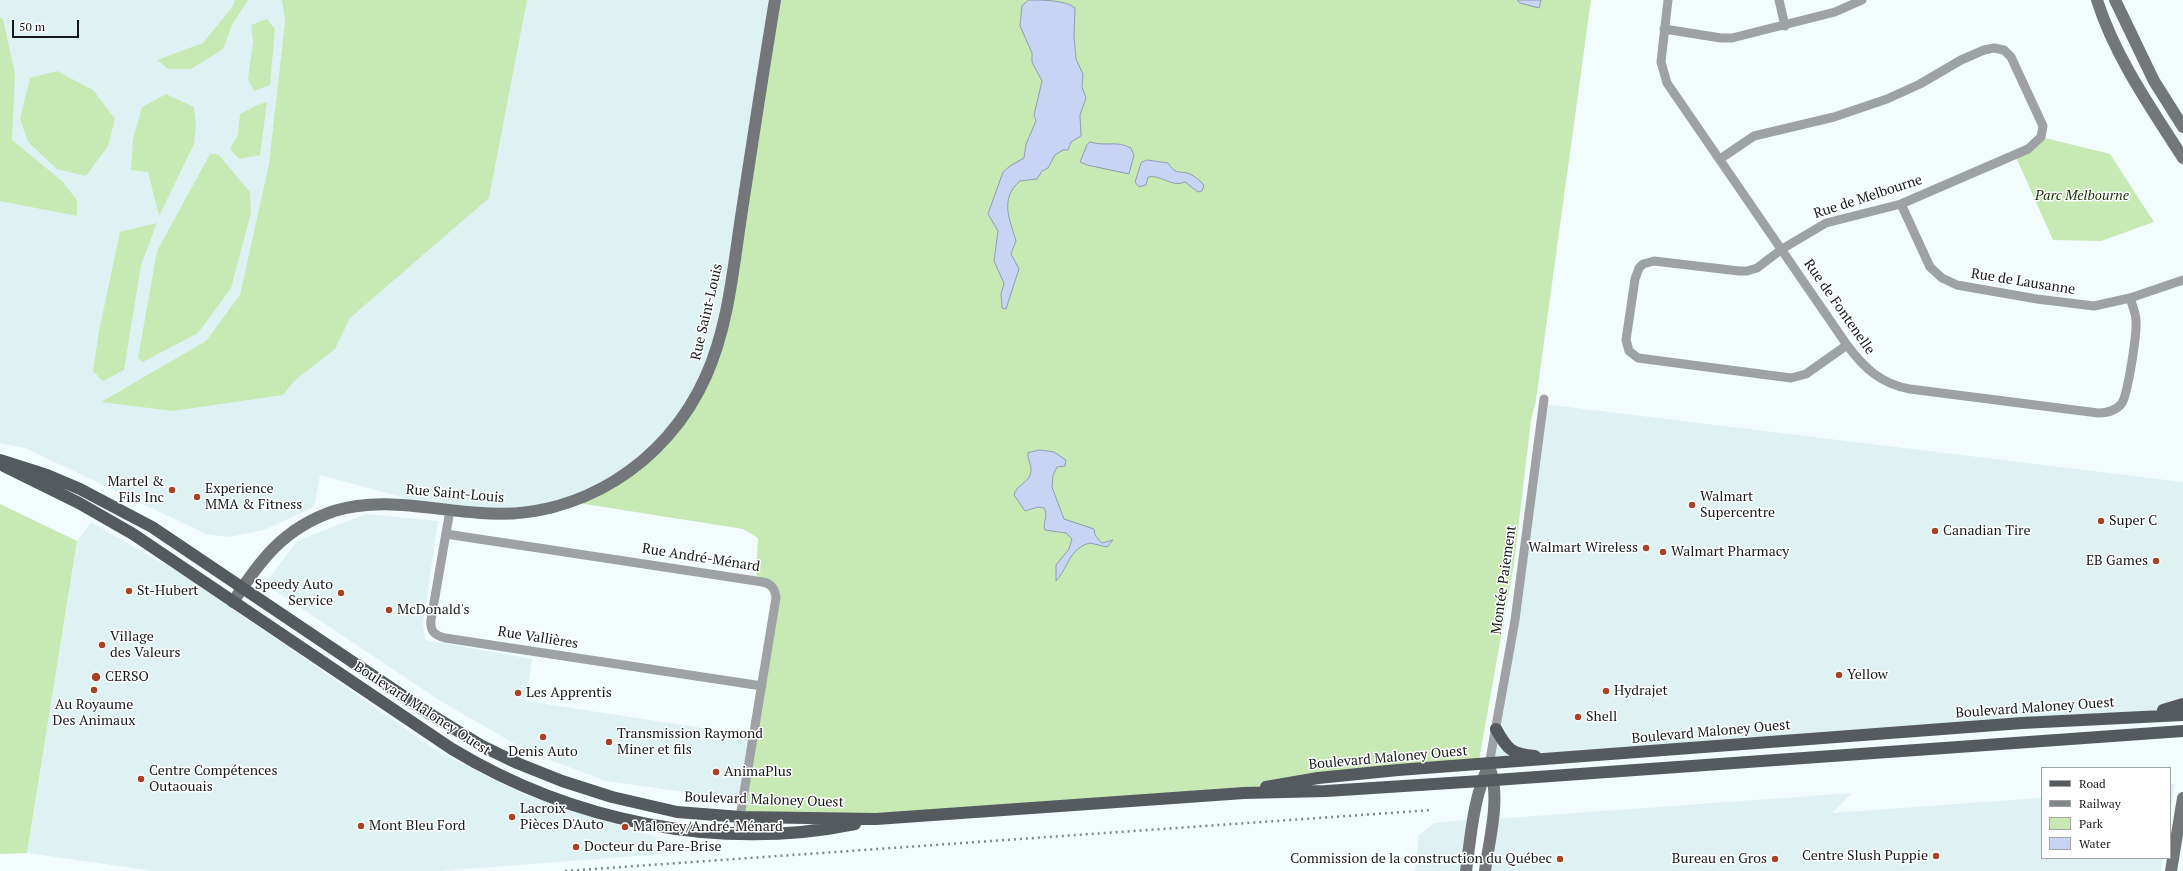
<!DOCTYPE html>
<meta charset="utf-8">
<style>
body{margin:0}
#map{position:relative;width:2183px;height:871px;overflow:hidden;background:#f2fcfd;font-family:"PT Serif",serif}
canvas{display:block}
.legend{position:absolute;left:2041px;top:767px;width:130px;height:92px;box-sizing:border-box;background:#fff;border:1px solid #a2a3a3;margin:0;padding:5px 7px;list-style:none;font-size:12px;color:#16191a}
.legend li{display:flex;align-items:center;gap:8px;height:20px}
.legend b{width:20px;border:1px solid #a2a3a3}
.scale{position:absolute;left:12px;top:20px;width:67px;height:18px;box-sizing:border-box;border:2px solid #16191a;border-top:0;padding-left:5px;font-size:12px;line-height:14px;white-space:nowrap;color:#16191a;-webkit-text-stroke:3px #fff;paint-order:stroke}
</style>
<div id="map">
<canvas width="2183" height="871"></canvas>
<ul class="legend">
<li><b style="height:5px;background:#545a5d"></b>Road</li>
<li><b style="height:5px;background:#808788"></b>Railway</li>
<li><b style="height:11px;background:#c7eab5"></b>Park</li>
<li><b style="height:11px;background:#c7d4f3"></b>Water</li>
</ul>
<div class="scale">50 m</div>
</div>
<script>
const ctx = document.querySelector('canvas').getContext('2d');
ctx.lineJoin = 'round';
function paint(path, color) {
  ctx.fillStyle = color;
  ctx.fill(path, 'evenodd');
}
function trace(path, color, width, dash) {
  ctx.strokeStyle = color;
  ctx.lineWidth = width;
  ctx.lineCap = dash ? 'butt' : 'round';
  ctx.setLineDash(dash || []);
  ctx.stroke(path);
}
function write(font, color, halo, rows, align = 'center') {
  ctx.font = font + ' "PT Serif",serif';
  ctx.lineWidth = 3;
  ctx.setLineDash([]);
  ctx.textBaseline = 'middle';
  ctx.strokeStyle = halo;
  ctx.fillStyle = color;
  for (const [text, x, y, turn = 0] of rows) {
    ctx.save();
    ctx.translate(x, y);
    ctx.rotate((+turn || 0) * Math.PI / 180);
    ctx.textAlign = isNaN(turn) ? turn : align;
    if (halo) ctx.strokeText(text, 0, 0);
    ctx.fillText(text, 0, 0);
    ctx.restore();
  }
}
const built = new Path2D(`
 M0 0H775L724 316 685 413 612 484 527 513 450 510 320 475 314 507 264 530 229 537 206 534 25 448 0 443Z
 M1543 404 2183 482V715L1489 765Z
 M366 514 438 521 423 624 425 640 532 659 526 701 754 736 743 800 605 781 527 751 439 700 265 584 297 541Z
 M91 522 190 579 439 752 525 795 701 851 441 871H154L27 853 77 541Z
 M2170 784H2175L2170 815Z
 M1852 793 1832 813 2040 798 2042 793V858H2163L2161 871H1485L1493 819Z
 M1473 819 1466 871H1415L1419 835 1434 823Z`);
const green = new Path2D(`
 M235 0H248L232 25 223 49 191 69H168L157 60 203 43 233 6Z
 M282 0H527L489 198 350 318 335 349 294 381 283 395 173 411 101 402 206 341 240 295 269 164 285 22Z
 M775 0H1591L1536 400 1531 420 1514 564 1479 760 1244 793 876 819 741 817 776 598 756 574 758 538 743 529 572 502 586 497 669 433 711 363Z
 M0 17 3 19 15 74 12 140 62 181 77 200V216L0 201Z
 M267 19 275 29 270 85 254 91 248 79 253 41 251 25Z
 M57 71 93 90 115 119 108 146 86 176 57 169 28 142 20 119 30 78Z
 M166 94 194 107 196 126 194 144 159 216 148 172 131 170 133 139 142 107Z
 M267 102 260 155 239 159 230 149 238 135 240 114 257 105Z
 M2041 137 2110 154 2154 222 2101 241 2053 240 2015 155Z
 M210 154H218L250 192 251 213 231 288 198 333 143 362 138 358 157 251Z
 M157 223 141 265 124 370 103 381 93 371 99 331 120 232Z
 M0 504 77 541 27 853 0 854Z`);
const water = new Path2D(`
 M1029 0C1042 0 1066 0 1075 8L1074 36 1076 59 1083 74 1082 87 1086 98 1080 115 1081 136 1071 142 1068 150H1063L1055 155 1048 168 1042 171 1037 179 1020 181C999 199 1010 220 1016 241L1011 254 1019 269 1006 309 1002 308 1001 294 1004 283 994 261 998 231 988 214 1003 172 1010 166 1024 158 1026 144 1036 121 1034 115 1042 81 1032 62V53L1020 26 1022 6Z
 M1518 0H1541L1539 8 1520 3Z
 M1090 142C1106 147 1116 140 1131 148L1134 155 1129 174 1087 165 1080 162 1087 145Z
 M1147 160 1168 163C1177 176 1179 170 1190 174 1196 177 1200 181 1204 185L1202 191 1198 192 1185 182C1171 188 1161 174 1148 177L1146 185 1139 187 1135 182 1141 163Z
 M1040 450 1054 452 1066 460 1065 466 1057 467 1053 475 1052 487 1064 519 1094 529 1095 535 1102 543 1113 540 1107 547 1090 543C1069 548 1067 570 1056 581V565L1069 549 1072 539 1066 533 1045 530C1042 522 1049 516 1044 508L1038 507 1025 511 1014 495C1016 485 1029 483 1031 472 1032 465 1027 459 1028 453Z`);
const street = new Path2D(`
 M1668 0 1661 62 1667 83 1847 345C1864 368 1881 384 1910 389L2098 413C2108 413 2116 411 2122 403 2128 393 2137 334 2136 321 2136 313 2132 305 2130 298
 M1779 0 1785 26
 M1664 29 1721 38H1732L1835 12 1862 0
 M1720 159 1754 136 1834 117 1887 99 1920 84 1961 60 1984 50 1994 48 2004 50 2011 57 2043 126 2041 137 2028 149 1901 204 1826 223 1782 249 1757 268 1747 271H1739L1654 261 1643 264 1639 268 1635 279 1626 340 1629 351 1638 358 1791 378 1806 374 1847 345
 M1901 204 1930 267 1942 278 1957 285 2037 299 2094 306 2130 298 2183 280
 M450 510 431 620C430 631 434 635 445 638L762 686
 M446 534 763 582C772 584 775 589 776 598L737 835
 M1489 765 1515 620 1544 399`);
const secondary = new Path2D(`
 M2097 0C2115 57 2151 108 2183 158
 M2115 0 2154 81 2183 127
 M233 602C260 560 284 528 334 511 382 496 432 510 481 513 578 521 667 464 706 376 728 327 733 270 741 217 752 145 763 72 775 0
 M1466 871C1471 835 1473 798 1489 765
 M1485 871C1489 840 1500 802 1491 772
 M2171 871 2183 798`);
const primary = new Path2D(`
 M0 460 47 475 80 489 152 527 427 712 482 746 517 763 562 781 612 797 677 812 741 817 876 819 1244 793 1326 791 1481 781 2183 731
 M4 466 79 503 133 534 452 749C571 821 718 852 855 824
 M2163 710 2183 704
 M1496 729C1507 749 1511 754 1535 756
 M1266 787 1318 778 1398 770 2022 723 2183 715`);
const rail = new Path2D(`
 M565 871 1432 810`);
const markers = [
 [172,490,4,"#a94124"],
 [197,497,4,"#a94124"],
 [1692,505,4,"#a94124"],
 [2101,521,4,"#a94124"],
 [1935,531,4,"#a94124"],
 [1646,548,4,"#a94124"],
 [1663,552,4,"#a94124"],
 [2156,561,4,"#a94124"],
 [129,591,4,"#a94124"],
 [341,593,4,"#a94124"],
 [389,610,4,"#a94124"],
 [102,645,4,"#a94124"],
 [1839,675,4,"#a94124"],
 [96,677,5,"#a94124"],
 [94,690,4,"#a94124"],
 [1606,691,4,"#a94124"],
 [518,693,4,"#a94124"],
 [1578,717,4,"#a94124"],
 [543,737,4,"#a94124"],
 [609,742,4,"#a94124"],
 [716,772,4,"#a94124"],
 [141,779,4,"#a94124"],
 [512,817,4,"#a94124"],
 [361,826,4,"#a94124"],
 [625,827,4,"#a94124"],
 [576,847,4,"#a94124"],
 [1936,856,4,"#a94124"],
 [1560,859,4,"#a94124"],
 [1775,859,4,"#a94124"]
];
const parkNames = [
 ["Parc Melbourne",2082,196]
];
const streetNames = [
 ["Rue de Melbourne",1868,197,-18],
 ["Rue de Lausanne",2023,282,9],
 ["Rue de Fontenelle",1839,307,55],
 ["Rue Saint-Louis",707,312,-77],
 ["Rue Saint-Louis",455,494,5],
 ["Rue André-Ménard",701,558,9],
 ["Montée Paiement",1504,580,-82],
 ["Rue Vallières",538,638,9],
 ["Boulevard Maloney Ouest",2035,708,-4],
 ["Boulevard Maloney Ouest",422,709,33],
 ["Boulevard Maloney Ouest",1711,732,-5],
 ["Boulevard Maloney Ouest",1388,758,-5],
 ["Boulevard Maloney Ouest",764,800,2]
];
const poiNames = [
 ["Martel &",164,482,"right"],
 ["Fils Inc",164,498,"right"],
 ["Experience",205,489],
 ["MMA & Fitness",205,505],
 ["Walmart",1700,497],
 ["Supercentre",1700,513],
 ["Super C",2109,521],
 ["Canadian Tire",1943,531],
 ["Walmart Wireless",1638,548,"right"],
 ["Walmart Pharmacy",1671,552],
 ["EB Games",2148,561,"right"],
 ["Speedy Auto",333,585,"right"],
 ["Service",333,601,"right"],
 ["St-Hubert",137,591],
 ["McDonald's",397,610],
 ["Village",110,637],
 ["des Valeurs",110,653],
 ["Yellow",1847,675],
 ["CERSO",105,677],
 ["Hydrajet",1614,691],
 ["Les Apprentis",526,693],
 ["Au Royaume",94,705,"center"],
 ["Des Animaux",94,721,"center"],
 ["Shell",1586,717],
 ["Transmission Raymond",617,734],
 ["Miner et fils",617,750],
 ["Denis Auto",543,752,"center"],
 ["Centre Compétences",149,771],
 ["Outaouais",149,787],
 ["AnimaPlus",724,772],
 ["Lacroix",520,809],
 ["Pièces D'Auto",520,825],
 ["Mont Bleu Ford",369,826],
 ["Maloney/André-Ménard",633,827],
 ["Docteur du Pare-Brise",584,847],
 ["Centre Slush Puppie",1928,856,"right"],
 ["Commission de la construction du Québec",1552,859,"right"],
 ["Bureau en Gros",1767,859,"right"]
];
paint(built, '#def2f3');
paint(green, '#c7eab5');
paint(water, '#c7d4f3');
trace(water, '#929cb2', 1);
trace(street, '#9ea2a4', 9);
trace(secondary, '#73777a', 12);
trace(primary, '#545a5d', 12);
trace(rail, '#808788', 2.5, [2, 4]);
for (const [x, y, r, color] of markers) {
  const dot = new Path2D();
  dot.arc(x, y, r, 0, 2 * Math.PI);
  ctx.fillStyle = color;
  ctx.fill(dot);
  trace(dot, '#fff', 1.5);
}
write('italic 14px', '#153300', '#fff', parkNames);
write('14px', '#16191a', '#fff', streetNames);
write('14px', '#16191a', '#fff', poiNames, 'left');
</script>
